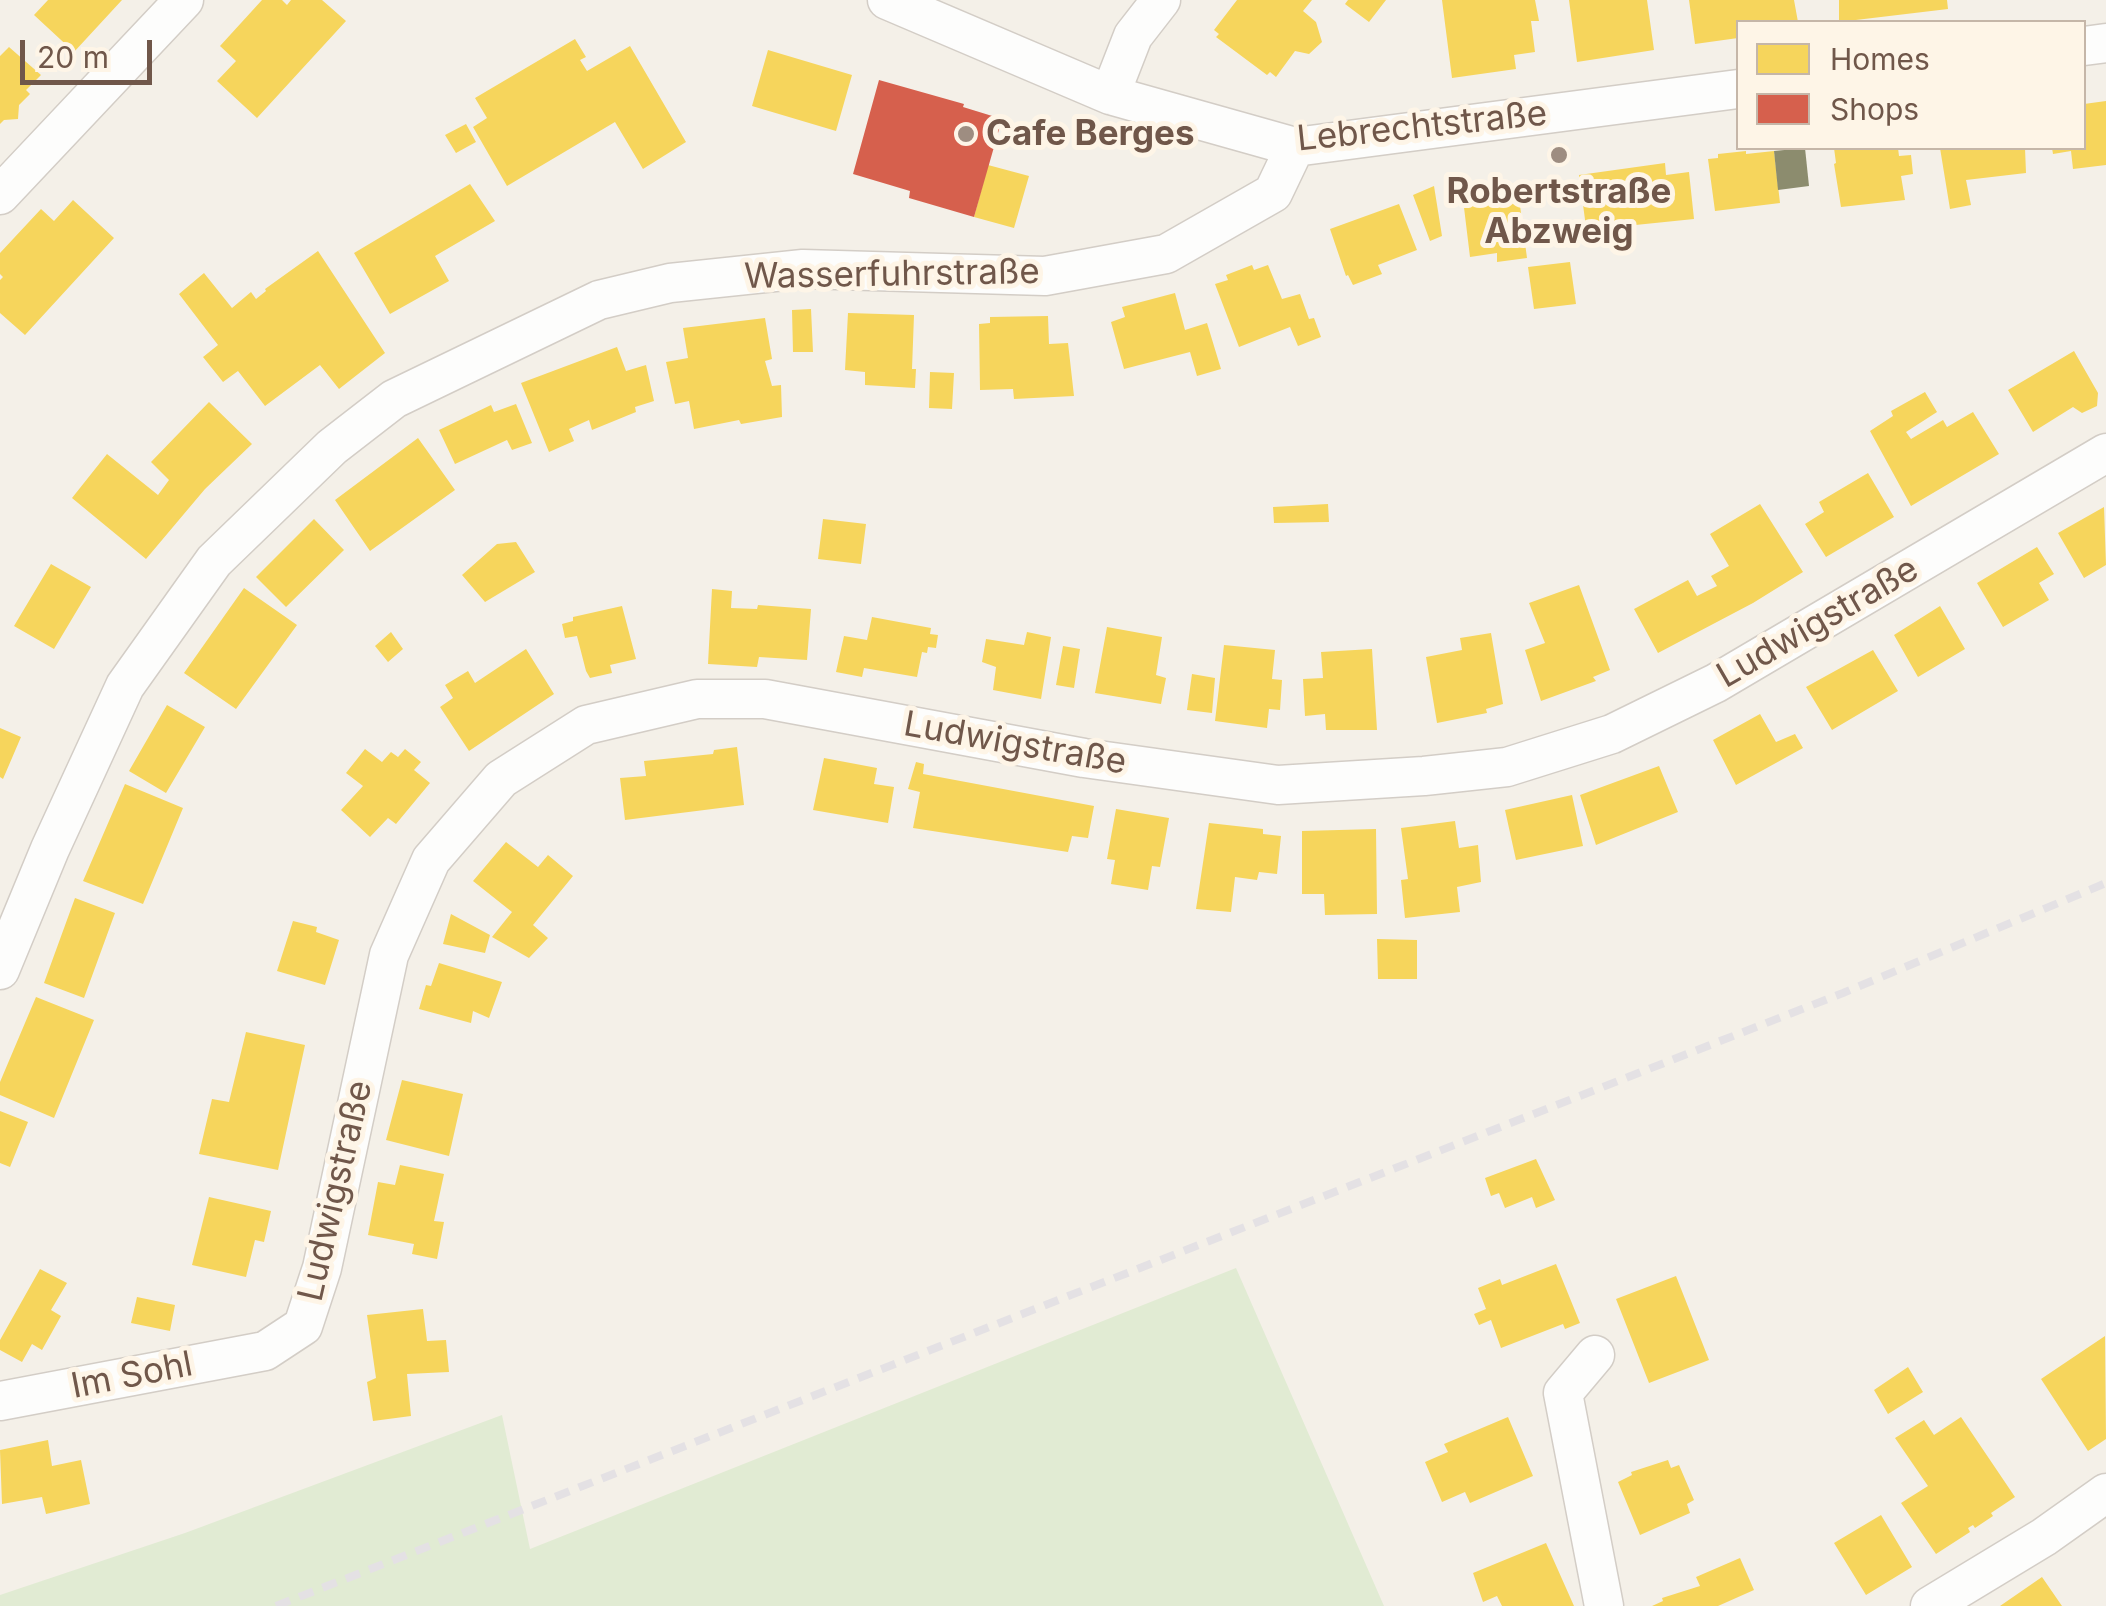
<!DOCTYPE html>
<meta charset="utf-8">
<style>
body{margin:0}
#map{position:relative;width:2106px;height:1606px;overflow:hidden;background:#f4f0e8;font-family:Inter,sans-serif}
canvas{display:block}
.legend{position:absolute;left:1736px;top:20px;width:350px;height:130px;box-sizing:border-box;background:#fef5e7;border:2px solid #c5b6a8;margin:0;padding:12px 18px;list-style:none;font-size:30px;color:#70574a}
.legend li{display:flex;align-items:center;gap:20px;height:50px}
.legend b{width:50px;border:2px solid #c5b6a8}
.scale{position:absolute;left:20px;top:40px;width:132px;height:45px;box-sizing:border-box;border:5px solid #70574a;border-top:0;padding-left:12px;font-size:30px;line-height:35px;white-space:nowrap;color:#70574a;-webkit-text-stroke:8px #fef5e7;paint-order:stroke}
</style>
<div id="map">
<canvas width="2106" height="1606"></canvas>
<ul class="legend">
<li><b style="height:28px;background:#f6d55c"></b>Homes</li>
<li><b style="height:28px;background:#d6604d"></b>Shops</li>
</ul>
<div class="scale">20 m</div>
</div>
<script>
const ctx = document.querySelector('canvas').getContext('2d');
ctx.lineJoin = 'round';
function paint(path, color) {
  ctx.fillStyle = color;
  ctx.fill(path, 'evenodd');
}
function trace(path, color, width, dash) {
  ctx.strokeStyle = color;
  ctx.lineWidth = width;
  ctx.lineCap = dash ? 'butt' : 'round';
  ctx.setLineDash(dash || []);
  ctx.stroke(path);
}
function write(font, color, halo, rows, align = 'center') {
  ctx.font = font + ' Inter,sans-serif';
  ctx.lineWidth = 10;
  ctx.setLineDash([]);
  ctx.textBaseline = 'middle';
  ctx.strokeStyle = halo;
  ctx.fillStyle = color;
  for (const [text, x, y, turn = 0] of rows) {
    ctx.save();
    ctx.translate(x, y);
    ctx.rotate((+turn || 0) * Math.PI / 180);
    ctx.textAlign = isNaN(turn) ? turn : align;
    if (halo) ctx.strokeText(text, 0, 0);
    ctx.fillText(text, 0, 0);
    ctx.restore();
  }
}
const green = new Path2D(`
 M1236 1268 1384 1606H0V1595L185 1533 502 1415 530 1549Z`);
const homes = new Path2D(`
 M48 0H122L74 52 34 15Z
 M262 0H282L287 5 291 0H322L346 21 257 118 217 81 236 61 220 46Z
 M1237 0H1312L1303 11 1316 22 1322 42 1309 54 1295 51 1276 77 1270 72 1267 75 1216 37 1219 34 1214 30Z
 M1348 0H1386L1369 22 1345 4Z
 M1442 0H1535L1539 21H1531L1535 52 1514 55 1516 69 1452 78Z
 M1569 0H1647L1654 50 1577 62Z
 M1689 0H1794L1798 22H1738V38L1695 44Z
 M1839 0H1947L1948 9 1839 22Z
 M575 39 586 57 580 60 587 71 630 46 686 142 643 169 615 122 507 186 473 127 487 118 475 98Z
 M9 47 41 75 26 90 30 94 19 105 18 119 4 120 0 124V56Z
 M768 50 852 75 836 131 752 106Z
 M2106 101V165L2073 169 2071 151 2053 154 2052 148H2084V104Z
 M466 124 476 142 456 153 445 135Z
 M1834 148H1898L1899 156 1911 155 1913 174 1901 176 1905 200 1841 207 1834 164 1836 163Z
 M1940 148H2025L2026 173 1966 180 1971 205 1950 209Z
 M1746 151V154L1774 151 1780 203 1715 211 1708 159 1718 158V154Z
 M1665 163 1666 175 1689 172 1694 219 1616 227 1617 238 1588 242 1579 175Z
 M988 165 1029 176 1014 228 974 217Z
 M1517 183 1527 258 1497 262V253L1470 257 1462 191Z
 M470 184 495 221 435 256 449 281 390 314 354 253Z
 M1434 186 1442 236 1430 241 1413 195Z
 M73 200 114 238 25 335 0 313V280L3 277 0 274V253L41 209 54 221Z
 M1399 204 1417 250 1378 265 1382 274 1353 285 1348 275 1346 276 1330 229Z
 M318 251 385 353 339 389 320 365 265 406 238 371 223 382 203 357 218 345 179 294 204 273 232 308 251 292 256 299 266 291 265 289Z
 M1570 262 1576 304 1534 309 1528 267Z
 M1252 265 1254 270 1268 265 1282 299 1300 294 1309 319 1314 318 1321 337 1298 346 1290 327 1239 347 1215 284 1228 280 1226 275Z
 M1175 293 1185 330 1207 323 1221 369 1197 376 1190 352 1124 369 1111 322 1125 317 1122 307Z
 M811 309 813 352H793L792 310Z
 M848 313 914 315 912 369H916L915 388 865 385V372L845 370Z
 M1048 316 1049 344 1068 343 1074 396 1014 399 1013 389 980 390 979 324 990 323V317Z
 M765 318 772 359 765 361 772 386 781 385 782 417 741 424 739 420 694 429 689 401 675 404 666 362 688 358 683 328Z
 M617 347 626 371 646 365 654 401 635 407 636 412 592 430 589 420 569 429 574 441 549 452 521 383Z
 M2074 351 2098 393 2097 406 2082 413 2073 407 2033 432 2008 390Z
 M930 372 954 373 952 409 929 408Z
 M1925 392 1937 412 1906 432 1911 439 1943 420 1947 427 1973 412 1999 454 1911 506 1870 431 1893 416 1891 411Z
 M209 402 252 444 205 489 146 559 72 498 107 454 158 495 169 480 151 462Z
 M516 404 532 443 512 450 507 440 455 464 439 430 491 405 494 412Z
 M418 438 455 490 370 551 335 500Z
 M1868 473 1894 517 1826 557 1805 524 1824 512 1819 502Z
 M1328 504 1329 522 1274 523 1273 507Z
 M1760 504 1803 572 1753 603 1658 653 1634 609 1688 580 1697 596 1717 586 1711 576 1729 566 1710 534Z
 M2104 507 2106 565 2084 578 2058 533Z
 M314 519 344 550 286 607 256 577Z
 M823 519 866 524 861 564 818 559Z
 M516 542 535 572 485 602 462 575 497 544Z
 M2037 547 2054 574 2039 583 2049 600 2003 627 1977 583Z
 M51 564 91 587 54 649 14 626Z
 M1579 585 1610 670 1593 677 1596 681 1541 701 1525 650 1545 643 1529 603Z
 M244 588 297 625 236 709 184 673Z
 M712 589 732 591 731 608 757 609 758 605 811 609 807 660 759 657 757 667 708 664Z
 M622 606 636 659 610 665 612 673 590 678 586 671 577 636 565 638 562 624 573 621V617Z
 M1940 606 1965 649 1918 677 1894 635Z
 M872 617 931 628 930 634 938 635 936 648 928 647 927 653 922 652 917 677 864 668 862 677 836 672 844 636 867 640Z
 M1107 627 1162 637 1156 675 1166 678 1161 704 1095 693Z
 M391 632 403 649 388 662 375 646Z
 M1027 632 1051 637 1041 699 993 690 996 667 982 662 986 639 1024 645Z
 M1491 633 1503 704 1486 709 1487 713 1437 723 1426 657 1462 650 1460 638Z
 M1224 645 1275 650 1272 679 1282 680 1280 710 1269 709 1267 728 1215 721Z
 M1063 646 1080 649 1074 688 1056 685Z
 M526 649 554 694 469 751 440 707 453 698 445 685 468 671 475 683Z
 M1372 649 1377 730H1326L1325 714 1305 716 1303 679 1323 678 1321 652Z
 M1873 650 1898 691 1832 730 1806 687Z
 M1192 674 1215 678 1212 713 1187 710Z
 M167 705 205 727 166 793 129 771Z
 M1760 714 1776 742 1795 734 1803 748 1736 785 1713 740Z
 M0 728 21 737 3 779 0 777Z
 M737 747 744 805 625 820 620 778 646 776 644 761 713 754 714 750Z
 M365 749 382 762 391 752 398 757 405 749 421 762 414 770 430 783 396 824 388 818 370 837 341 810 363 786 346 773Z
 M824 758 877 768 874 784 894 787 888 823 813 810Z
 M916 762 924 764 923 774 1094 806 1088 838 1072 836 1068 852 913 828 920 792 908 789Z
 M1659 766 1678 812 1596 845 1580 795Z
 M125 784 183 808 143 904 83 881Z
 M1572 795 1583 846 1516 860 1505 810Z
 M1116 809 1169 818 1160 867 1152 866 1148 890 1111 884 1115 860 1107 859Z
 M1455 821 1459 848 1478 845 1481 882 1457 887 1460 912 1405 918 1401 880 1408 879 1401 828Z
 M1209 823 1263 829V834L1281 836 1277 874 1259 872 1257 880 1235 877 1231 912 1196 909Z
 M1376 829 1377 914 1325 915 1324 894H1302V831Z
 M506 842 538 867 548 855 573 876 533 925 548 938 529 958 492 937 512 912 473 881Z
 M75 898 115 913 84 998 44 983Z
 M451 914 490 935 485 953 443 944Z
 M293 921 317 927 316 932 339 940 325 985 277 971Z
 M1377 939 1417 940V979H1378Z
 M439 963 502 982 489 1018 473 1011 471 1023 419 1009 426 985 431 986Z
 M36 997 94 1020 54 1118 0 1095V1082Z
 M246 1032 305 1045 278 1170 199 1154 212 1099 229 1102Z
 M402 1080 463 1094 449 1156 386 1140Z
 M0 1111 28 1122 10 1167 0 1163Z
 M1536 1159 1555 1200 1536 1208 1532 1197 1505 1208 1499 1193 1491 1196 1485 1178Z
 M400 1165 444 1174 434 1221 444 1222 437 1259 412 1254 414 1244 368 1235 378 1182 395 1185Z
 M209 1197 271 1211 264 1242 255 1240 246 1277 192 1265Z
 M1556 1264 1580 1323 1565 1329 1563 1324 1501 1348 1491 1320 1479 1325 1474 1314 1486 1309 1478 1288 1500 1279 1502 1285Z
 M40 1269 67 1283 51 1310 61 1316 42 1350 32 1344 22 1362 0 1350V1340Z
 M1676 1276 1709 1360 1649 1383 1616 1299Z
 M137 1297 175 1305 170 1331 131 1323Z
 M423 1309 427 1341 446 1340 449 1372 407 1374 411 1416 373 1421 367 1382 376 1378 367 1315Z
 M2105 1336 2106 1439 2088 1451 2041 1379Z
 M1908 1367 1923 1392 1888 1414 1874 1390Z
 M1508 1417 1533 1476 1470 1503 1465 1492 1442 1502 1425 1462 1448 1452 1444 1444Z
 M1961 1417 2015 1497 1991 1513 1993 1516 1975 1528 1973 1525 1968 1528 1970 1532 1936 1554 1901 1503 1928 1486 1895 1438 1924 1420 1934 1435Z
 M48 1440 52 1466 81 1460 90 1504 46 1514 42 1497 2 1504 0 1450Z
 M1668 1460 1671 1468 1679 1465 1694 1500 1687 1504 1690 1513 1640 1535 1618 1482 1632 1475 1631 1472Z
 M1881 1515 1912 1567 1866 1595 1834 1543Z
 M1546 1543 1574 1606H1502L1497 1596 1483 1602 1473 1573Z
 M1740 1558 1754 1590 1718 1606H1652L1663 1601 1662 1598 1700 1586 1696 1577Z
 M2042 1577 2062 1606H2000Z`);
const shops = new Path2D(`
 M879 80 964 104 963 107 1002 119 974 217 909 198 910 191 853 174Z`);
const industry = new Path2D(`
 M1805 148 1809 186 1778 190 1774 151Z`);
const street = new Path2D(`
 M887 0 1110 95 1295 147 1738 89
 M2084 46 2106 43
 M1110 95 1133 36 1161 0
 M0 195 184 0
 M0 970 50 849 125 686 214 561 332 447 394 399 599 300 670 283 803 269 1045 276 1166 254 1273 193 1295 147
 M1595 1355 1563 1393 1604 1606
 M0 1401 265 1351 303 1326 322 1268 389 955 431 860 501 779 586 725 697 699H765L1084 758 1278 785 1424 776 1507 767 1612 734 1716 683 2106 453
 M1930 1606 2044 1537 2106 1493`);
const rail = new Path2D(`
 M276 1606 1843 993 2106 883`);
const markers = [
 [966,134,10,"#9e8d81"],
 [1559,155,10,"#9e8d81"]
];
const streetNames = [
 ["Lebrechtstraße",1422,127,-6],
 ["Wasserfuhrstraße",892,275,-1],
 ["Ludwigstraße",1818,623,-30],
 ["Ludwigstraße",1015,744,10],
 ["Ludwigstraße",336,1191,-77],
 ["Im Sohl",132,1376,-11]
];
const poiNames = [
 ["Cafe Berges",986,134],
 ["Robertstraße",1559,192,"center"],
 ["Abzweig",1559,232,"center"]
];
paint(green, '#e1ebd3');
paint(homes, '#f6d55c');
paint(shops, '#d6604d');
paint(industry, '#8c8c6e');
trace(street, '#d3cdc6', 41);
trace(street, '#fdfdfc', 38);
trace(rail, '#e4e1e4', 8, [15, 10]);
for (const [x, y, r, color] of markers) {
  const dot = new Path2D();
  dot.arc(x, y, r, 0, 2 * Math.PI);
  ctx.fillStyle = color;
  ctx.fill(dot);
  trace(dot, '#fef5e7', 4);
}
write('35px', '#70574a', '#fef5e7', streetNames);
write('bold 35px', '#70574a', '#fef5e7', poiNames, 'left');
</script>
